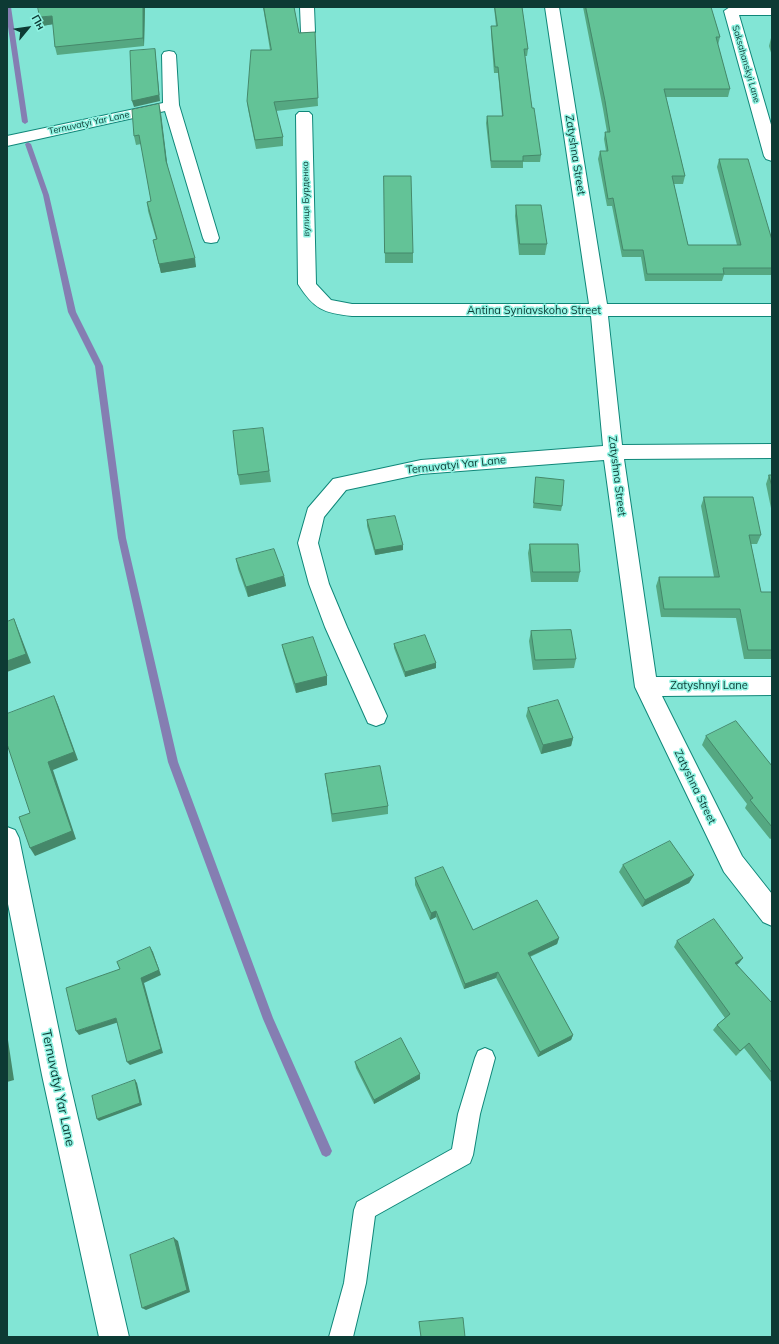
<!DOCTYPE html>
<meta charset="utf-8">
<style>
body{margin:0}
#map{position:relative;width:779px;height:1344px;overflow:hidden;background:#82e5d5;font-family:Mulish,sans-serif}
canvas{display:block}
.frame{position:absolute;inset:0;border:8px solid #0d3a34;pointer-events:none}
.north{position:absolute;left:8px;top:8px;width:40px;height:40px;-webkit-text-stroke:3px #8ff3e2;paint-order:stroke;rotate:61deg;font-size:11px;font-weight:700;line-height:16px;text-align:center;color:#0d3a34}
.north::after{content:'';display:block;margin:auto;width:14px;height:18px;background:#0d3a34;clip-path:polygon(50% 0,100% 100%,50% 72%,0 100%)}
</style>
<div id="map">
<canvas width="779" height="1344"></canvas>
<div class="frame"></div>
<div class="north">Пн</div>
</div>
<script>
const ctx = document.querySelector('canvas').getContext('2d');
ctx.lineJoin = 'round';
function paint(path, color) {
  ctx.fillStyle = color;
  ctx.fill(path, 'evenodd');
}
function trace(path, color, width, dash) {
  ctx.strokeStyle = color;
  ctx.lineWidth = width;
  ctx.lineCap = dash ? 'butt' : 'round';
  ctx.setLineDash(dash || []);
  ctx.stroke(path);
}
function write(font, color, halo, rows, align = 'center') {
  ctx.font = font + ' Mulish,sans-serif';
  ctx.lineWidth = 3;
  ctx.setLineDash([]);
  ctx.textBaseline = 'middle';
  ctx.strokeStyle = halo;
  ctx.fillStyle = color;
  for (const [text, x, y, turn = 0] of rows) {
    ctx.save();
    ctx.translate(x, y);
    ctx.rotate((+turn || 0) * Math.PI / 180);
    ctx.textAlign = isNaN(turn) ? turn : align;
    if (halo) ctx.strokeText(text, 0, 0);
    ctx.fillText(text, 0, 0);
    ctx.restore();
  }
}
const stream = new Path2D(`
 M7 7H11L28 122 25 124 22 122 7 20Z
 M28 142 31 144 49 195 76 312 103 366 126 538 178 762 273 1018 332 1151 330 1155 326 1157 322 1155 263 1019 168 762 118 538 95 366 68 312 43 195 25 144Z`);
const lane = new Path2D(`
 M485 1048 492 1051 495 1058 480 1114 473 1155 470 1163 375 1216 366 1283 353 1337H329L344 1283 354 1210 357 1202 452 1149 458 1114 475 1058 478 1051Z`);
const street = new Path2D(`
 M300 7H314L315 32 313 35H303L301 32Z
 M545 7H559L607 304H772V316H608L622 445 772 444V458L624 459 656 677H772V695L662 696 742 856 772 894V926L763 922 724 872 635 687 604 460 421 474 346 490 324 517 318 543 329 584 347 627 387 716 384 723 376 726 368 723 325 627 309 584 298 543 308 508 333 479 421 460 603 446 591 316H352C323 313 314 309 298 284L296 115 299 112H309L312 115 316 284 331 300 352 304H589Z
 M730 7H772V15H739L772 128V161L766 159 764 156 724 11Z
 M169 51 174 52 176 55 179 105 219 238 217 242 211 243 205 242 203 238 165 111 7 146V136L163 103 162 55 164 52Z
 M7 827 15 830 19 838 68 1075 129 1337H99L42 1075 7 899Z`);
const wall = new Path2D(`
 M145 7 144 46 57 55 55 47 53 24 42 26 40 17Z
 M263 7H294L299 33 315 32 318 106 276 111 283 137V146L256 149 248 109 247 101 270 50Z
 M494 7H522L528 49 527 56H525L532 108 541 155 540 162H523V168H491L486 123 487 116H502L498 73H494L491 33V26H496Z
 M583 7H711L720 37 718 45 730 89 728 97H666L685 176 683 184H674L688 245H737L717 167 719 159 772 240V275H724L722 281H645L641 257H622L612 206H607L598 159 600 151H606L604 139 605 132H607L603 109Z
 M771 38H772V56L769 46Z
 M159 104 167 164 196 267 161 273 153 240 156 239 148 211 147 202 151 201 141 144 136 145 134 136Z
 M384 176 413 253V263H385Z
 M516 205 547 244 545 255H519L515 216Z
 M263 428 271 482 240 485 238 475Z
 M769 475H772V513L766 484Z
 M536 477 562 506 561 511 533 508Z
 M704 497 761 535 757 544H751L761 592H772V659H744L736 618 661 617 656 586 659 577H714L701 506Z
 M367 520 403 550 375 555 367 526Z
 M530 544 580 572 578 582H531L528 553Z
 M236 559 284 576 286 586 248 597 238 569Z
 M531 631 576 659 574 668 533 670 529 641Z
 M394 644 436 663V668L405 677 394 648Z
 M282 645 327 676V685L296 693 284 654Z
 M528 708 573 738 571 746 541 754 526 716Z
 M706 736 772 766V838L770 839 745 808 747 804 702 745Z
 M325 774 388 806V814L332 822Z
 M623 865 694 875 689 883 642 907 619 872Z
 M415 878 473 930 559 938 557 944 530 957 573 1035 571 1040 538 1057 496 978 464 989 436 917 430 920 415 885Z
 M677 941 743 958 739 963 737 965 772 1003V1083L744 1048 736 1056 713 1030 717 1025 725 1018 674 947Z
 M355 1062 420 1079 374 1104 356 1068Z`);
const shadedWall = new Path2D(`
 M143 7H145L144 46 143 38Z
 M52 16 54 24 42 26 40 17Z
 M155 49 160 101 134 107 132 101Z
 M159 104 161 113 168 170 166 161Z
 M195 258 196 267 161 273 159 264Z
 M403 545V550L375 555V550Z
 M284 576 286 586 248 597 246 587Z
 M14 619 18 629 31 663 7 672V661Z
 M436 663V668L405 677V672Z
 M327 676V685L296 693 295 684Z
 M54 696 58 705 78 760 53 770 76 839 35 856 30 848 48 762Z
 M573 738 571 746 541 754 543 745Z
 M694 875 689 883 642 907 645 900Z
 M436 911V917L430 920 431 913Z
 M559 938 557 944 526 958 528 953Z
 M150 947 153 952 161 975 144 983 163 1053 130 1065 127 1062 141 978Z
 M743 958 739 963 731 968 735 963Z
 M498 972 496 978 464 989 465 984Z
 M116 1018 119 1022 79 1035 76 1031Z
 M573 1035 571 1040 538 1057 540 1052Z
 M7 1039 8 1040 14 1080 7 1082Z
 M420 1074V1079L374 1104V1100Z
 M135 1080 137 1083 142 1105 99 1121 97 1119Z
 M174 1238 178 1241 190 1292 146 1310 142 1308Z`);
const building = new Path2D(`
 M38 7H143V38L55 47 52 16 40 17Z
 M264 7H294L299 33 315 32 318 98 274 102 283 137 255 140 247 101 251 50H271Z
 M495 7H522L528 49H524L532 108H534L541 155 523 156V161H491L487 116H503L498 67H495L491 26H497Z
 M586 7H711L720 37H716L730 89H664L685 176H672L688 245H741L719 159H748L772 240V268H723L724 274H647L643 250H623L613 198 608 199 600 151H608L605 132H610L605 101Z
 M155 49 159 95 132 101 130 51Z
 M159 104 166 161 195 258 159 264 153 240 157 239 147 202 151 201 139 135 134 136 132 110Z
 M384 176H411L413 253H385Z
 M516 205H541L547 244H520Z
 M263 428 269 471 238 475 233 431Z
 M769 475H772V486Z
 M536 477 564 480 562 506 534 503Z
 M704 497H753L761 535H749L761 592H772V650H748L740 609H664L659 577H719Z
 M395 516 403 545 375 550 367 520Z
 M530 544H578L580 572H533Z
 M274 549 284 576 246 587 236 559Z
 M14 619 26 654 7 661V622Z
 M571 630 576 659 535 660 531 631Z
 M425 635 436 663 405 672 394 644Z
 M313 637 327 676 295 684 282 645Z
 M54 696 74 752 48 762 72 831 30 848 19 817 30 813 7 744V714Z
 M558 700 573 738 543 745 528 708Z
 M736 721 772 766V827L750 800 753 798 706 736Z
 M380 766 388 806 332 814 325 774Z
 M670 841 694 875 645 900 623 865Z
 M443 867 473 930 537 900 559 938 528 953 573 1035 540 1052 498 972 465 984 436 911 431 913 415 878Z
 M714 919 743 958 735 963 772 1003V1073L749 1043 740 1051 717 1025 730 1014 677 941Z
 M150 947 159 970 141 978 161 1049 127 1062 116 1018 76 1031 66 988 120 969 117 962Z
 M401 1038 420 1074 374 1100 355 1062Z
 M135 1080 140 1103 97 1119 92 1096Z
 M174 1238 187 1290 142 1308 130 1255Z
 M463 1318 465 1337H421L419 1322Z`);
const farStreetnames = [
 ["Saksahanskyi Lane",746,64,74],
 ["Ternuvatyi Yar Lane",89,123,-12],
 ["вулиця Бурденко",306,199,-91]
];
const streetNames = [
 ["Zatyshna Street",575,155,81],
 ["Antina Syniavskoho Street",534,311],
 ["Ternuvatyi Yar Lane",456,465,-6],
 ["Zatyshna Street",617,476,83],
 ["Zatyshnyi Lane",709,686],
 ["Zatyshna Street",695,787,64]
];
const nearStreetnames = [
 ["Ternuvatyi Yar Lane",58,1088,78]
];
paint(stream, '#857eb2');
trace(lane, '#0f8779', 2);
trace(street, '#0f8779', 2);
paint(lane, '#fff');
paint(street, '#fff');
paint(wall, '#55a882');
paint(shadedWall, '#45886a');
paint(building, '#63c397');
trace(building, '#45886a', 1);
write('9px', '#0d3a34', '#8ff3e2', farStreetnames);
write('11px', '#0d3a34', '#8ff3e2', streetNames);
write('13px', '#0d3a34', '#8ff3e2', nearStreetnames);
</script>
